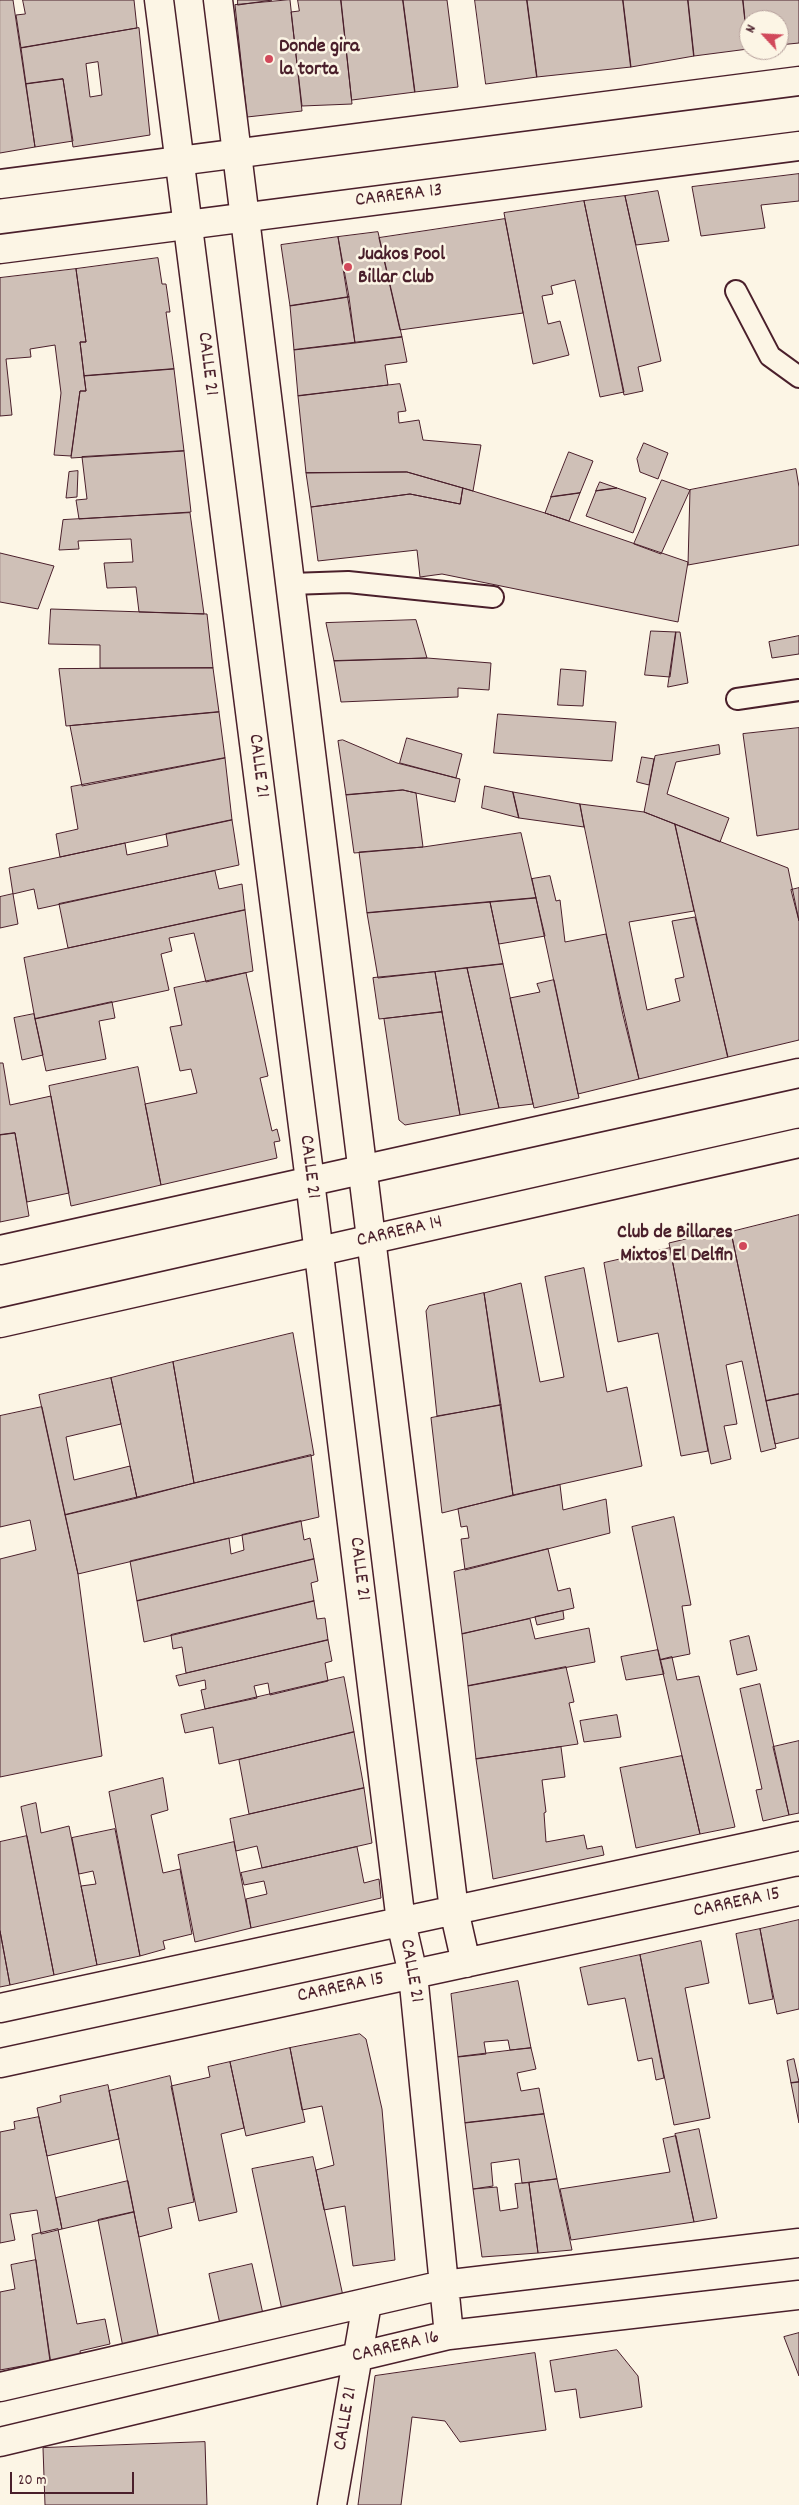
<!DOCTYPE html>
<style>
body{margin:0}
#map{position:relative;width:799px;height:2505px;overflow:hidden;background:#fcf5e5;font-family:Dekko,sans-serif}
canvas{display:block}
.north{position:absolute;left:739px;top:10px;width:50px;height:50px;box-sizing:border-box;background:#fcf5e5;border:1px solid #b59f9b;border-radius:50%;rotate:295deg;font-size:14px;font-weight:700;line-height:20px;text-align:center;color:#4a1f2b}
.north::after{content:'';display:block;margin:auto;width:18px;height:22px;background:#d1495b;clip-path:polygon(50% 0,100% 100%,50% 72%,0 100%)}
.scale{position:absolute;left:10px;top:2472px;width:124px;height:22px;box-sizing:border-box;border:2px solid #4a1f2b;border-top:0;padding-left:6px;font-size:15px;line-height:18px;white-space:nowrap;color:#4a1f2b;-webkit-text-stroke:4px #fcf5e5;paint-order:stroke}
</style>
<div id="map">
<canvas width="799" height="2505"></canvas>
<div class="north">N</div>
<div class="scale">20 m</div>
</div>
<script>
const ctx = document.querySelector('canvas').getContext('2d');
ctx.lineJoin = 'round';
function paint(path, color) {
  ctx.fillStyle = color;
  ctx.fill(path, 'evenodd');
}
function trace(path, color, width, dash) {
  ctx.strokeStyle = color;
  ctx.lineWidth = width;
  ctx.lineCap = dash ? 'butt' : 'round';
  ctx.setLineDash(dash || []);
  ctx.stroke(path);
}
function write(font, color, halo, rows, align = 'center') {
  ctx.font = font + ' Dekko,sans-serif';
  ctx.lineWidth = 5;
  ctx.setLineDash([]);
  ctx.textBaseline = 'middle';
  ctx.strokeStyle = halo;
  ctx.fillStyle = color;
  for (const [text, x, y, turn = 0] of rows) {
    ctx.save();
    ctx.translate(x, y);
    ctx.rotate((+turn || 0) * Math.PI / 180);
    ctx.textAlign = isNaN(turn) ? turn : align;
    if (halo) ctx.strokeText(text, 0, 0);
    ctx.fillText(text, 0, 0);
    ctx.restore();
  }
}
const building = new Path2D(`
 M0 0H13L35 147 0 153Z
 M23 0H134L137 28 21 48 16 15 25 14Z
 M238 0H272L238 5Z
 M290 0 302 111 247 117 235 5Z
 M298 0H341L352 104 302 106 291 12 299 11Z
 M341 0H403L415 92 352 100Z
 M403 0H447L458 87 415 92Z
 M475 0H527L537 77 486 84Z
 M527 0H623L631 67 537 77Z
 M623 0H688L694 56 631 67Z
 M688 0H743L748 49 694 56Z
 M743 0H799V43L779 45V20H749L748 49Z
 M139 28 150 135 73 147 63 79 26 84 21 48ZM98 62 102 95 90 97 86 64Z
 M63 79 73 141 35 147 26 84Z
 M799 174V201L761 205 765 228 701 236 692 187Z
 M658 191 669 241 636 245 625 196Z
 M625 196 661 361 638 367 643 391 624 395 584 201Z
 M584 201 624 392 600 397 575 280 551 286 553 294 542 296 548 324 560 321 569 355 533 364 504 213Z
 M505 219 523 313 400 330 379 238Z
 M378 232 402 337 355 343 338 237Z
 M338 237 349 297 290 306 281 245Z
 M158 258 162 284H166L170 312H166L174 369 84 376 80 342H86L76 269Z
 M76 269 86 342H80L86 391H80L71 456 54 455 61 393 55 345 30 349 31 357 6 359 12 415 0 416V278Z
 M349 297 355 343 294 350 290 306Z
 M402 337 407 362 385 365 388 385 298 396 294 350Z
 M174 369 184 451 71 458 80 391H86L84 376Z
 M400 384 406 411 398 412 399 423 419 420 423 440 481 445 473 491 407 472 306 473 298 396Z
 M644 443 668 453 658 479 640 472 637 459Z
 M184 451 191 512 79 519 76 500 87 499 82 457Z
 M569 452 593 461 580 493 551 497Z
 M796 469 799 487V545L688 565 690 490Z
 M78 471 77 497 66 498 69 472Z
 M407 472 463 488 460 504 410 494 311 507 306 473Z
 M662 480 690 490 661 554 634 544Z
 M600 482 617 488 596 491Z
 M463 488 545 513 688 562 678 622 442 574 420 577 417 550 318 561 311 507 410 494 460 504Z
 M617 488 646 498 633 533 586 516 596 491Z
 M580 493 569 521 545 513 551 497Z
 M190 513 204 614 139 612 136 587 107 588 104 563 133 562 131 539 78 541 79 549 59 550 63 520Z
 M0 553 54 566 38 609 0 602Z
 M51 609 207 614 213 668H100V645L49 644Z
 M416 620 427 658 334 661 326 623Z
 M651 631 676 632 670 677 645 675Z
 M676 632H680L688 683 668 687Z
 M799 636V654L772 658 769 642Z
 M427 658 491 663 489 690 458 688V697L341 702 334 661Z
 M213 668 219 712 66 726 59 669Z
 M561 669 586 671 583 706 558 705Z
 M219 712 225 758 82 786 70 726Z
 M498 714 616 722 612 761 494 753Z
 M799 728V829L757 836 743 734Z
 M407 738 462 754 456 778 400 763Z
 M343 740 397 763 460 779 455 802 403 790 346 795 338 741Z
 M719 745 720 754 676 762 667 794 729 818 720 842 644 812 655 756Z
 M642 757 654 759 649 785 637 782Z
 M225 758 232 820 60 857 56 834 78 829 71 787Z
 M485 786 513 792 519 818 482 808Z
 M403 790 416 793 423 847 354 853 346 795Z
 M513 792 580 804 584 827 519 818Z
 M580 804 644 812 675 824 694 911 629 922 647 1010 680 1001 675 979 684 977 672 921 695 917 728 1057 639 1079 623 1015Z
 M232 820 239 865 38 909 34 889 13 894 9 868 125 843 127 855 168 846 166 834Z
 M675 824 788 868 799 921V1040L728 1057Z
 M521 833 536 898 367 913 359 852 423 847Z
 M215 871 219 889 242 884 245 910 68 948 59 904Z
 M550 876 556 901 560 900 565 942 606 934 639 1079 578 1094 532 879Z
 M799 888V921L791 890Z
 M13 894 18 924 0 928V897Z
 M536 898 545 936 499 944 490 902Z
 M490 902 503 964 378 978 367 913Z
 M245 910 253 971 206 982 194 933 169 938 172 951 161 954 169 990 35 1019 24 958Z
 M503 964 533 1104 499 1108 467 968Z
 M467 968 499 1108 460 1115 435 972Z
 M435 972 442 1012 379 1019 373 978Z
 M246 973 268 1076 260 1078 272 1131 277 1129 280 1141 274 1142 277 1158 161 1185 145 1104 197 1093 191 1069 180 1071 170 1027 182 1025 174 988Z
 M554 980 579 1098 534 1108 510 998 540 992 537 984Z
 M112 1002 115 1018 99 1021 106 1059 46 1071 35 1019Z
 M442 1012 460 1115 405 1125 399 1120 384 1019Z
 M34 1014 43 1055 22 1060 14 1018Z
 M0 1063H3L10 1105 51 1096 69 1193 27 1202 15 1133 0 1135Z
 M138 1067 161 1185 71 1206 49 1086Z
 M15 1133 29 1216 0 1222V1135Z
 M799 1215V1394L766 1401 731 1232Z
 M731 1232 776 1448 761 1452 742 1361 726 1365 737 1424 724 1426 731 1459 711 1464 669 1243 702 1235 703 1239Z
 M670 1248 708 1451 681 1456 658 1333 618 1342 604 1263Z
 M584 1268 607 1392 627 1387 642 1466 513 1495 484 1293 521 1283 540 1382 564 1377 545 1277Z
 M484 1293 501 1405 437 1416 426 1311 429 1306Z
 M293 1333 314 1455 194 1483 173 1362Z
 M173 1362 194 1483 137 1498 111 1378Z
 M111 1378 121 1424 66 1437 74 1480 130 1466 137 1498 65 1515 39 1395Z
 M799 1394V1438L775 1444 766 1401Z
 M501 1405 513 1495 442 1513 431 1418Z
 M42 1407 78 1574 102 1756 0 1777V1559L36 1550 30 1520 0 1527V1416Z
 M311 1455 319 1517 78 1574 65 1515Z
 M560 1485 563 1510 606 1499 610 1533 465 1570 461 1539 469 1538 467 1526 461 1527 458 1509Z
 M674 1517 691 1605 682 1606 690 1654 660 1660 632 1527Z
 M301 1521 304 1540 310 1538 314 1559 137 1601 130 1561 229 1538 231 1554 244 1550 242 1535Z
 M548 1549 558 1591 570 1588 574 1608 462 1634 454 1572Z
 M314 1559 318 1581 311 1583 314 1601 144 1642 137 1601Z
 M314 1601 317 1619 325 1618 328 1640 186 1673 182 1647 173 1649 171 1635Z
 M563 1611 564 1619 537 1625 535 1617Z
 M530 1619 535 1639 589 1628 595 1662 468 1686 462 1634Z
 M749 1636 757 1670 737 1675 730 1641Z
 M328 1640 332 1661 325 1663 328 1681 270 1695 268 1683 254 1686 257 1698 205 1709 201 1690 206 1689 205 1680 179 1686 176 1676Z
 M658 1650 664 1674 626 1680 621 1657Z
 M672 1657 677 1680 699 1676 735 1827 700 1834 660 1660Z
 M566 1667 574 1702 569 1703 578 1744 476 1759 468 1686Z
 M344 1677 354 1732 219 1764 213 1727 185 1733 181 1715Z
 M760 1684 789 1815 763 1821 756 1790 762 1789 740 1689Z
 M617 1715 621 1737 584 1742 580 1721Z
 M354 1732 364 1788 249 1814 239 1760Z
 M799 1741V1813L789 1815 773 1747Z
 M561 1747 565 1777 542 1780 546 1812 544 1813 546 1842 584 1835 587 1849 602 1846 604 1855 493 1879 476 1759Z
 M682 1756 700 1834 636 1848 620 1768Z
 M163 1778 168 1810 151 1815 163 1873 180 1869 192 1934 163 1941 165 1949 140 1956 109 1792Z
 M364 1788 372 1843 262 1868 257 1846 236 1851 230 1819Z
 M36 1803 41 1833 69 1826 97 1965 54 1975 21 1807Z
 M115 1829 140 1956 97 1965 81 1886 96 1884 93 1871 79 1874 72 1838Z
 M27 1836 54 1975 10 1985 0 1931V1842Z
 M234 1842 251 1928 195 1942 178 1855Z
 M357 1847 364 1883 379 1879 381 1898 251 1928 246 1899 267 1894 264 1881 244 1885 241 1873Z
 M799 1920V2009L777 2014 760 1929Z
 M760 1929 773 1999 749 2004 736 1934Z
 M0 1931 10 1985 0 1987Z
 M701 1941 709 1983 685 1988 710 2118 674 2125 640 1955Z
 M640 1955 664 2078 656 2080 652 2058 638 2061 625 1998 588 2005 580 1968Z
 M518 1981 531 2048 510 2050 508 2040 484 2042 486 2054 458 2057 451 1994Z
 M360 2034 366 2039 382 2109 395 2260 353 2266 345 2206 324 2210 316 2170 334 2165 322 2106 302 2110 290 2048Z
 M290 2048 305 2122 246 2136 230 2062Z
 M531 2048 536 2069 517 2073 521 2091 539 2088 544 2114 465 2123 458 2057Z
 M794 2059 799 2082 791 2083 787 2061Z
 M230 2062 244 2128 221 2134 237 2212 199 2221 171 2086 210 2077 208 2067Z
 M170 2076 194 2202 168 2208 172 2228 139 2237 109 2091Z
 M799 2082V2123L791 2083Z
 M108 2085 119 2139 47 2156 37 2108 61 2102 60 2096Z
 M544 2114 557 2179 522 2183 519 2159 491 2163 493 2186 473 2189 465 2123Z
 M39 2117 62 2229 41 2234 37 2210 10 2214 15 2240 0 2243V2132L15 2129 14 2122Z
 M699 2129 717 2218 694 2222 675 2134Z
 M676 2136 694 2222 571 2240 560 2189 670 2172 663 2139Z
 M313 2157 343 2296 282 2310 252 2169Z
 M557 2179 572 2250 538 2253 529 2183Z
 M128 2181 134 2212 62 2229 56 2198Z
 M529 2183 538 2253 482 2257 473 2189 497 2187 500 2211 518 2208 515 2184Z
 M134 2212 159 2339 123 2347 98 2220Z
 M58 2229 77 2324 105 2319 110 2344 80 2351 81 2357 51 2364 32 2235Z
 M36 2260 50 2361 0 2370V2292L15 2289 11 2265Z
 M252 2264 263 2314 220 2324 209 2274Z
 M799 2333V2376L784 2337Z
 M617 2350 638 2376 642 2407 580 2418 576 2389 555 2392 550 2361Z
 M535 2353 546 2430 460 2442 445 2421 412 2417 401 2505H358L375 2376Z
 M205 2442 207 2505H45L43 2448Z`);
const lane = new Path2D(`
 M736 291 770 356 799 377
 M291 584 348 582 493 597
 M737 699 799 690`);
const street = new Path2D(`
 M159 0 310 1181 401 1922 413 1974 449 2335
 M218 0 454 1910 466 1963
 M0 2008 799 1836
 M0 2063 799 1891
 M0 2387 443 2285 799 2243
 M0 2442 449 2335 799 2295
 M332 2505 367 2303`);
const secondary = new Path2D(`
 M0 184 799 81
 M0 249 799 146
 M0 1250 799 1073
 M0 1323 799 1143`);
const markers = [
 [269,59,5,"#d1495b"],
 [348,267,5,"#d1495b"],
 [743,1246,5,"#d1495b"]
];
const poiNames = [
 ["Donde gira",279,48],
 ["la torta",279,71],
 ["Juakos Pool",358,256],
 ["Billar Club",358,279],
 ["Club de Billares",733,1234,"right"],
 ["Mixtos El Delfin",733,1257,"right"]
];
const streetNames = [
 ["CARRERA 13",399,197,-7],
 ["CALLE 21",206,364,83],
 ["CALLE 21",257,766,83],
 ["CALLE 21",308,1167,83],
 ["CARRERA 14",400,1233,-13],
 ["CALLE 21",358,1569,83],
 ["CARRERA 15",737,1904,-12],
 ["CALLE 21",410,1971,80],
 ["CARRERA 15",341,1989,-12],
 ["CARRERA 16",396,2348,-13],
 ["CALLE 21",347,2419,-80]
];
paint(building, '#cfc0b7');
trace(building, '#4a1f2b', 1);
trace(lane, '#4a1f2b', 24);
trace(street, '#4a1f2b', 31);
trace(secondary, '#4a1f2b', 31);
trace(lane, '#fcf5e5', 20);
trace(street, '#fcf5e5', 28);
trace(secondary, '#fcf5e5', 28);
for (const [x, y, r, color] of markers) {
  const dot = new Path2D();
  dot.arc(x, y, r, 0, 2 * Math.PI);
  ctx.fillStyle = color;
  ctx.fill(dot);
  trace(dot, '#fcf5e5', 2);
}
write('bold 20px', '#4a1f2b', '#fcf5e5', poiNames, 'left');
write('20px', '#4a1f2b', '#fcf5e5', streetNames);
</script>
